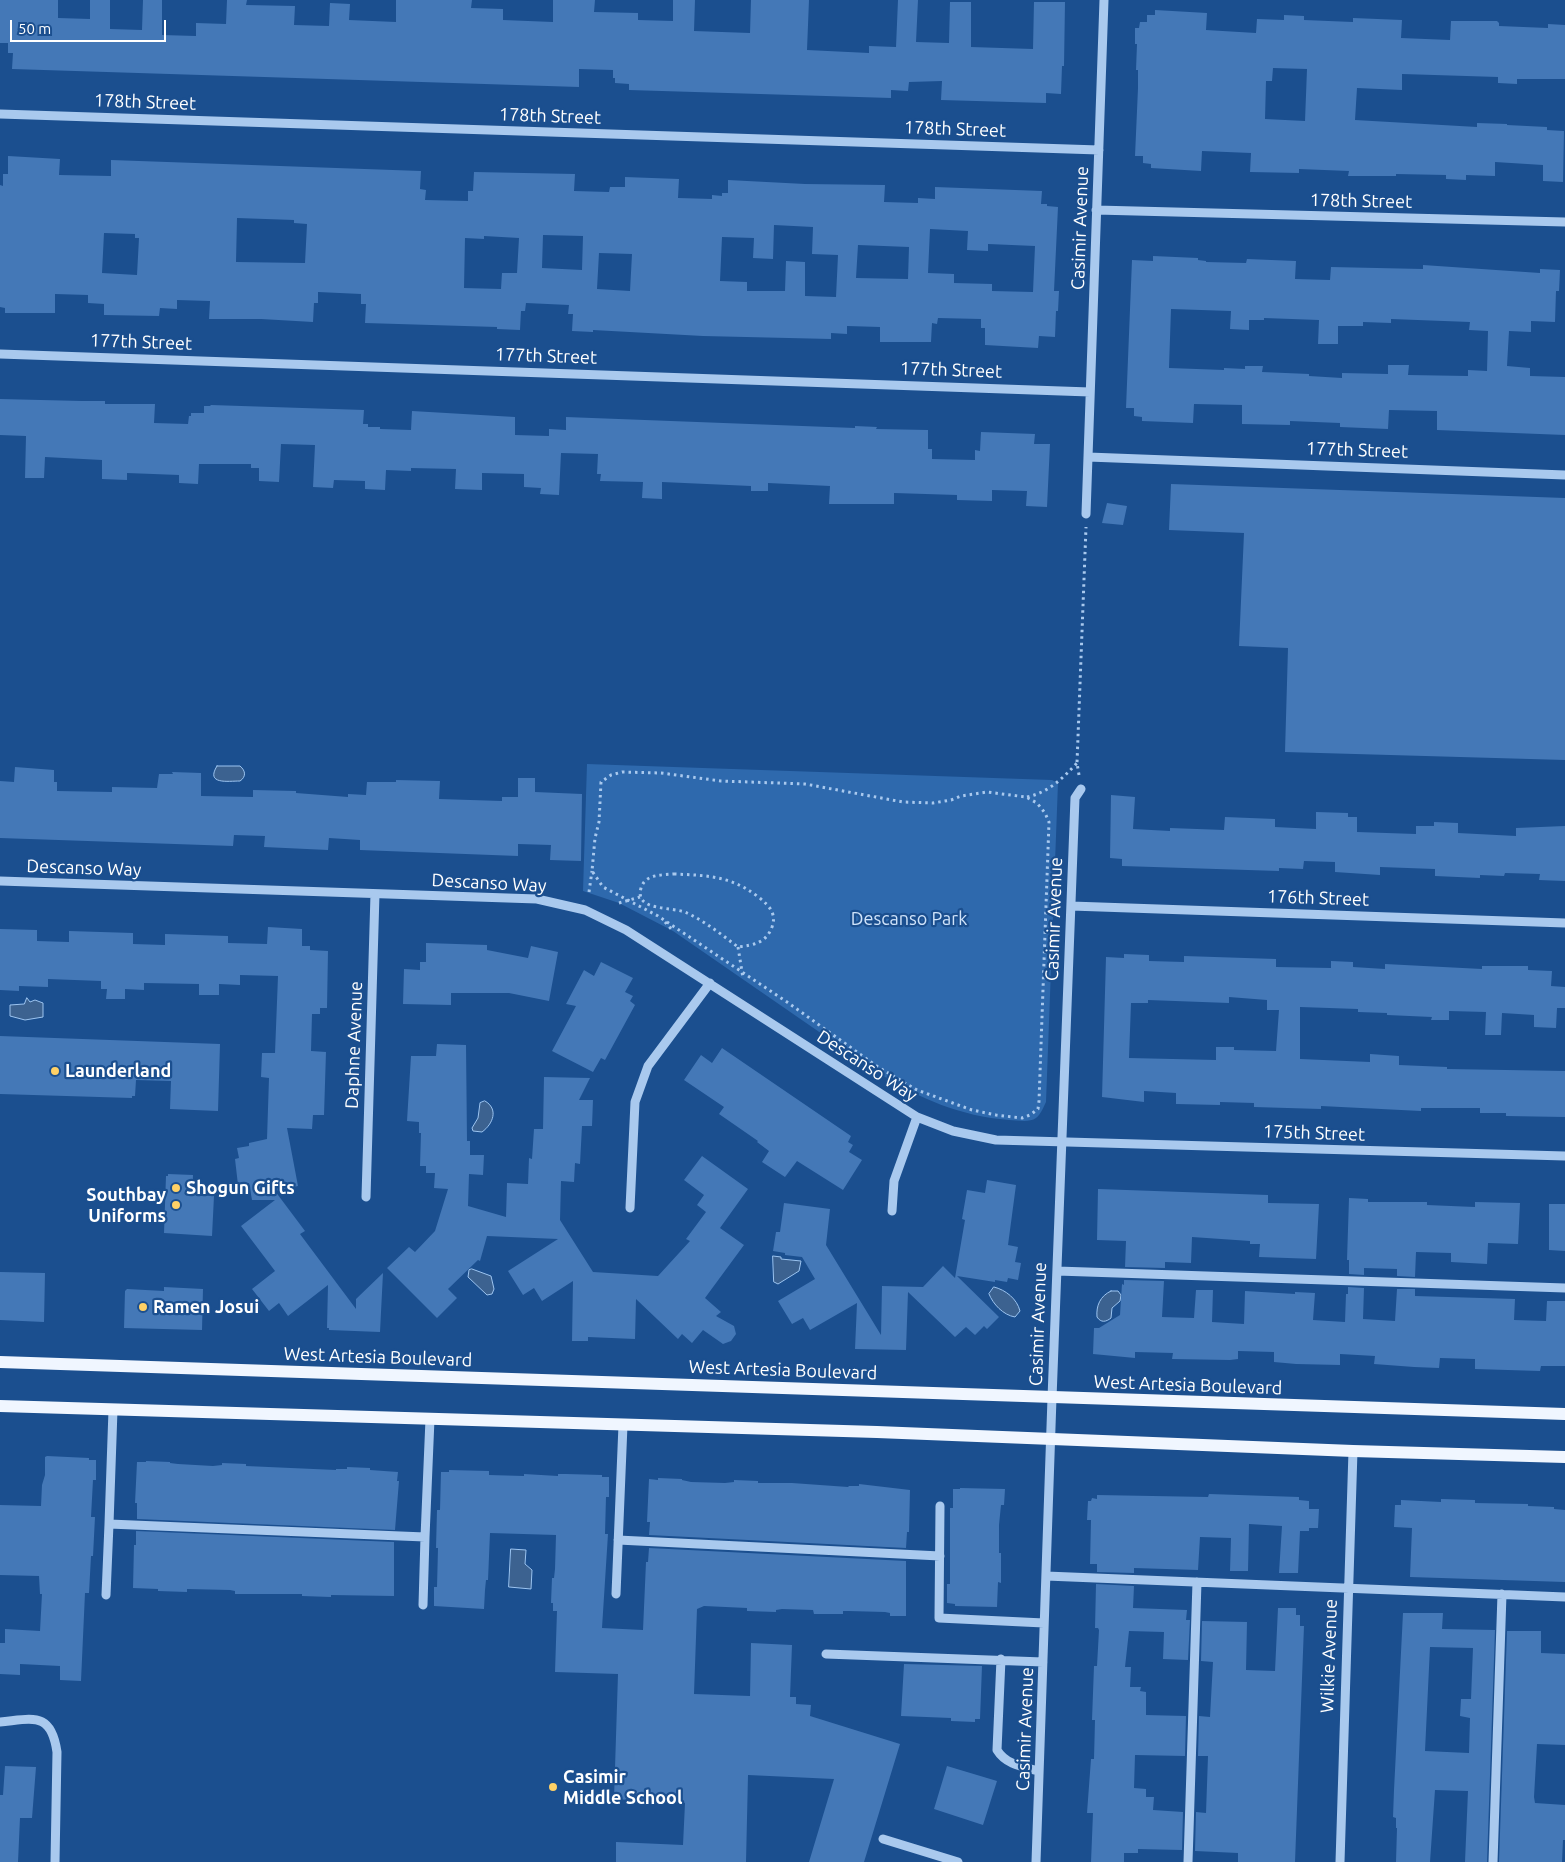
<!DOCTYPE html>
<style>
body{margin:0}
#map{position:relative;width:1565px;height:1862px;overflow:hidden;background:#1b4f8f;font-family:Ubuntu,sans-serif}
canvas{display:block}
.scale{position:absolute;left:10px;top:20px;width:156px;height:22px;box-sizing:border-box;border:2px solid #fff;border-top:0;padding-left:6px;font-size:15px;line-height:18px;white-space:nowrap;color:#fff;-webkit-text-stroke:4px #1b4f8f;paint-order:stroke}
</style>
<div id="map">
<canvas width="1565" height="1862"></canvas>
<div class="scale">50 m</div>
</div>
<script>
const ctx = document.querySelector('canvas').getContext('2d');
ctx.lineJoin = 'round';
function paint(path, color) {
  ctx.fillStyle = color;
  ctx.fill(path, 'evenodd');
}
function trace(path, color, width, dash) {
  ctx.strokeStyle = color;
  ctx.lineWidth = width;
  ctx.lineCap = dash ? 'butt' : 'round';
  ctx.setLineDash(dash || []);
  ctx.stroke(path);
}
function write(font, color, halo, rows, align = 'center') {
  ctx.font = font + ' Ubuntu,sans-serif';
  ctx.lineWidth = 4.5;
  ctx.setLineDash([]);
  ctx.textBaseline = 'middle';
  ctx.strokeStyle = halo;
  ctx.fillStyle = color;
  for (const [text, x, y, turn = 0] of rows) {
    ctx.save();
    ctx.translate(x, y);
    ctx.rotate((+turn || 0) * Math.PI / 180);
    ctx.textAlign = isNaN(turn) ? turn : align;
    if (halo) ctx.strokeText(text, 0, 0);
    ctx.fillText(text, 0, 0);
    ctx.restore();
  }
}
const green = new Path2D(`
 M587 764 1052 780 1058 783 1046 1102C1043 1108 1041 1114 1036 1118 1029 1123 1017 1120 1009 1120 960 1116 921 1099 880 1074L673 931 619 903 583 891Z`);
const water = new Path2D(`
 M217 766H240C246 771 246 777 240 781 228 781 205 785 217 766Z
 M27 998 30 1002 35 1000 43 1003V1017L25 1020 10 1016V1005L24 1004Z
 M485 1101C499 1109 493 1124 482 1132L473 1131 472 1128 478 1118 480 1103Z
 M773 1256 781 1257V1259L801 1261 799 1271 778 1284 774 1282Z
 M472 1269 491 1276 494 1289 492 1294 487 1295 468 1277 469 1270Z
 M994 1287C1006 1290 1017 1299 1020 1311L1015 1317C1003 1315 993 1304 989 1294Z
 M1111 1291H1118L1121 1295 1120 1301 1112 1308 1111 1318C1106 1322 1101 1323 1097 1317 1096 1306 1100 1296 1111 1291Z
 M511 1549 526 1550 525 1564 532 1570 531 1589 509 1587Z`);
const building = new Path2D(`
 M0 0H58V18L90 19V0H110V29L142 30 143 0H162V35L196 36V23L226 24 227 0H247L246 5 295 6 294 25 329 26 330 3 350 4 349 20 396 22V0H472L471 8 503 9V20L553 22V0H595L594 12 638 13V20L673 21V0H695L694 31 750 33 751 0H809L807 50 869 53V46L896 47 898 0H918L916 42 949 43 950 2H971V47L1033 49 1034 2H1065L1064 66H1062L1061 94 1046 93V103L941 100 942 81 909 82 908 91 891 90V98L629 90V84L615 83V78H613V70L579 69V87L12 69 13 53H8V43H0Z
 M1155 10 1207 13 1206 30 1256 33 1257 19 1284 20V15L1304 16V20L1353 22V18L1402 20 1401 38 1450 40 1451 21H1497L1499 23V26L1548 28V24L1565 25V79H1517V84L1498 83V77L1402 74V90L1357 88 1355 120 1477 127V123L1507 124V125L1547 127V130L1564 131 1563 182 1543 181V165L1495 162V176L1466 175V180L1446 179V175L1396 174V176H1348L1349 171 1299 169V173L1250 172 1251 153 1202 151 1201 171 1151 168V164L1143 163V156H1135L1138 88V70H1136L1137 44H1135V28H1139L1140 22H1147V15H1155ZM1273 68 1307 69 1305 121 1265 119 1266 81H1272Z
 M8 156 60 159 59 175 111 176V160L421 171 420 189 426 190 425 200 468 201V191H473L474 172 575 174 574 191 609 192 610 187H625V177L679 179 678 198 712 199V195L722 196V193H728V180L805 184 885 185 884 202 918 203V198L935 199V187L1042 191 1041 204H1047V206L1058 207 1054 291H1059L1058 311H1056L1055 337 1039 336 1038 348 985 345V328H981V319L938 318 937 324 932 323 931 342H880V327L847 326V334L831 333V339L703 336 593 330V332L572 331 573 314H568L569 305 526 303 525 311H521L520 330 497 329V327L365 323 366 304H361V294L318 292V303H314L313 322 261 319H209L210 301 177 300V309L160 308 159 316 104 315V304L88 303V295L55 294V313H5V308L0 307V185L3 186V174H8ZM237 218 294 220V223L307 224 305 263 236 262ZM774 225 813 227 812 254 838 255 836 297 805 296V262L786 261 785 291H747V282L720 281 722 237 754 238 753 258 773 259ZM930 229 968 231 967 250 988 251V244L1035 246 1033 292 992 291V284L954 283V274L928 273ZM104 233 135 234V238H139L137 275 102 273ZM543 235 583 236 582 270 542 268ZM484 236 519 238 517 273H502L501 289 464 288 465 238 484 239ZM858 245 909 247 908 279 856 278ZM599 253 632 254 630 291 597 289Z
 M1153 256 1198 258V260L1206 261V262L1246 263 1247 259 1296 261 1295 279 1330 280 1331 267 1423 269V265L1540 273V269L1560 270 1559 291H1556L1555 322 1531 321V332L1509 331 1507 366 1530 368V376L1565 377V435L1437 430V411L1389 410 1388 429 1340 427V423L1290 421V425L1242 424V405L1194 404 1193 423 1142 421V417L1134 416V408H1126L1132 260 1153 261ZM1171 309 1231 311 1230 329 1249 330V320H1264V318L1319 320 1318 344H1338V326H1363V322L1391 323V319L1470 322 1469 330 1488 331 1487 371 1468 370V376L1408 375 1409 365H1388V374L1342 373V378L1309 376V374L1262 372 1263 366H1245V369L1224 368V370L1169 368Z
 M0 399 82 401H105V404H155L154 423 188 424 189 416H191V413H204V406H210L211 405 364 410 363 424H368V427H380V429L411 430 412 411 515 417V435L549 436V429L566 430V417L855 428V426L877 427 876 429 928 430V449H932V459L975 460V450L980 451 981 432 1035 434 1034 444H1050L1047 507 1026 506 1027 491 992 490V501L957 500V495L894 493V504H829L830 486 768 483V491H751V486L662 482V499L642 498 643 482 600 481 601 474H597L598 454 561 453 559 495 540 494 541 488 524 487V474L482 473V490L455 489 456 469 411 468V471L386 470 385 490 365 489V481L334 480 333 488 313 487 315 445 281 444 279 482 259 481V468H251V464H199L198 484 179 483V475L127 473V480L102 479V460L45 457 44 478H25L26 436 0 435Z
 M1171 484 1565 498V760L1285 752 1288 648 1239 646 1244 533 1169 530Z
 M1107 503 1127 506 1123 525 1102 523Z
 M15 767 54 770V782H57V791L112 792V787L157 788 159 774H173L172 772 201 773V796L253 797V790L296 791V793L348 797V794L366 795 367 782H396V780L440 781 439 799 502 801V797H518V778H535V792L582 794 581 861 550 860 551 845 518 844V856L360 850V840L329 838 328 850 264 847 265 836 234 835 233 846 0 838V781L14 782Z
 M1111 795 1135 797 1133 829 1170 831V828L1224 830 1225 817 1275 819V827L1316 829V812L1348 813V817H1357V832L1416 834V826H1434V822L1458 823V833L1516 836V828L1565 826V881L1539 880 1540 874 1505 873 1504 876 1480 875V878L1435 876V869L1380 867V875L1335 872V862L1304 861 1303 869 1279 868V871L1122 866V859L1110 858Z
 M268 927 302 929V946H310V950L328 951 327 1008H320V1014H312L311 1051 326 1052 324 1115H313L312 1129 287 1128 298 1186 275 1191 305 1231 300 1234 356 1309V1299L383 1273 380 1332 329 1330V1328H327L328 1285 288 1316 279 1303 269 1311 252 1289 275 1271 241 1226 275 1200H252L249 1183 238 1185 235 1159 239 1158 237 1148 249 1146V1143L267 1139 269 1078 261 1077 262 1053H275L278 976 240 975V985L219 984V995H199V984L144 983V990L125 989V999H106L107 989H101V981L48 979V987L19 986V991L0 990V929L37 930V941L69 942V931L133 933V944L165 945V934L228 936V943L267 944Z
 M426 943 487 945V950L528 958 531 946 558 952 549 1001 509 993H451V1005L403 1004 404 969 420 970V962H426Z
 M1124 954 1149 955V961L1184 962V956L1276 959V967L1331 968V961L1353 962V967L1385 969V964L1482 969V966H1528V970L1552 971 1551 986 1565 987V1008H1557L1556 1028 1534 1027V1015L1502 1013 1501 1035H1485L1486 1012 1449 1011V1020H1431L1432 1017 1387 1015V1013L1358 1012V1009L1300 1007V1059L1370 1062V1054L1399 1056V1065L1447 1067V1069L1565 1071V1117L1506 1116V1113H1480V1108H1421V1111L1321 1106V1109L1254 1107V1103L1220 1102V1105L1176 1104V1093L1144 1091V1102L1102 1097 1106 957 1124 958ZM1229 997 1267 1000V1010H1279L1276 1051 1234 1050V1047H1216V1060L1129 1058 1131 1003H1148V1000L1229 1003Z
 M601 962 633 978 625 992 633 996 630 1001 635 1005 605 1060 601 1058 593 1072 552 1051 576 1006 566 1004 584 970 594 976Z
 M0 1036 220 1044 218 1111 170 1109 171 1081 136 1080 135 1096H132V1098L0 1094Z
 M437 1044 466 1045 467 1141H470V1155H484L483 1175 469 1174 468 1206 506 1217 507 1183 528 1184 529 1158 532 1159 534 1129H543L544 1077 590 1078 579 1100H593L592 1126H582L580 1164 575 1163 574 1182 561 1181 560 1220 593 1272 658 1276 690 1241 686 1239 706 1212 697 1205 704 1195 684 1180 702 1156 748 1189 720 1228 744 1245 705 1298 721 1312 716 1316 734 1326 736 1334 731 1341 723 1344 703 1330 692 1343 682 1334 678 1339 636 1299 635 1339 588 1337V1341H572L573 1281 542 1301 534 1288 523 1295 508 1271 558 1239 487 1236 480 1261 478 1260 448 1289 457 1298 437 1318 387 1268 409 1247 415 1252 435 1231 448 1189 434 1188 435 1173H426V1166H420L421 1133H419V1122L407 1121 411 1056H436Z
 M722 1048 851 1136 848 1142 853 1145 849 1152 862 1160 843 1190 797 1161 785 1177 762 1162 769 1151 757 1142 758 1141 719 1114 724 1107 684 1080 701 1055 712 1063Z
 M168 1174 193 1175 192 1195 214 1196 212 1236 164 1233 166 1176H168Z
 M987 1180 1016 1185 1008 1245 1018 1247 1015 1262 1021 1263 1018 1280 1008 1278 1007 1282 995 1280V1282L957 1276 999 1317 987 1329 984 1326 975 1335 966 1327 955 1337 908 1292 906 1350 855 1349 857 1303 810 1330 803 1318 792 1324 778 1301 815 1279 802 1257 785 1255V1253L773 1251 776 1232H780L784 1203 830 1209 826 1245 881 1335 882 1286 923 1287 943 1266 955 1278 965 1220 962 1219 967 1190 985 1193Z
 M1098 1189 1268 1195V1203L1319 1204 1316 1259 1259 1257 1260 1244H1250V1241L1192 1237 1191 1263 1165 1262V1268L1125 1267 1126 1241 1097 1240Z
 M1349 1198 1368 1199V1202H1427V1205L1475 1207V1202L1520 1203 1518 1244 1488 1243 1487 1264 1451 1262V1253L1416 1252 1415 1277 1397 1276V1269L1364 1268V1275L1349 1274V1260H1347Z
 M1549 1204H1565V1251L1549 1250Z
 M0 1272 45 1273 44 1322 0 1320Z
 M1124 1280 1164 1281 1162 1317 1194 1318 1196 1290H1213L1212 1322 1244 1324 1245 1291 1295 1294V1292L1315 1293 1313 1320 1345 1322 1346 1294H1348V1287L1364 1288 1363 1319 1395 1321 1397 1289H1415V1296L1515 1299 1514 1320 1546 1321 1547 1301H1565V1366H1541L1540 1371 1475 1369V1359L1440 1358 1439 1368 1414 1367 1374 1364 1375 1356 1340 1354V1365L1296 1364 1274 1362V1352L1238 1351V1359L1230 1360 1172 1359 1173 1353 1135 1352V1358L1093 1354 1094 1328H1099L1120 1315 1122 1284 1124 1285Z
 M164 1287 203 1289 202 1330 124 1328 125 1291 127 1289 164 1291Z
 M47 1456 89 1458V1460H96V1480H93L91 1517H95L93 1556H91L89 1593H85L81 1681 60 1680V1666L20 1664V1675L0 1674V1643H5V1629L40 1631 42 1594H40L39 1576 0 1575V1505L41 1506 42 1485 45 1475V1457Z
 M146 1461 170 1462V1463L178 1464 213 1466 222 1465V1463L246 1464V1466L336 1470V1469H347V1467L370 1468V1470L398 1472 397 1481H399L395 1530 137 1519V1503H135L137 1462H146Z
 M449 1470 489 1471V1475L524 1476V1474L558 1476V1474H566L602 1475V1477H609V1497H606L605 1534H608L602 1628 643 1630 646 1562H648L649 1548 906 1561V1616H890V1613L885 1612 848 1611H843V1614H814L813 1610 782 1609 776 1610V1612L747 1611V1608L704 1606 697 1609 694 1694 750 1696 751 1643 792 1645 790 1697H796V1704L811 1705 810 1716 900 1744 864 1862H809L834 1779 748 1775 746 1862H616V1842L683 1845 685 1803 614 1799 618 1674 555 1672 557 1611H553V1603H551L552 1578H554L555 1569 556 1535 490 1533 488 1580H486L485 1590 484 1609 434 1606V1587H437L438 1548H436L437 1510H440L441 1472H449Z
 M658 1478 682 1479V1480L691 1482 725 1483 734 1482V1480L758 1481V1483H792L848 1487 849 1486H859V1484L910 1490 909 1532H907L906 1548 649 1535 650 1522H647L649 1479 658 1480Z
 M960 1488 1005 1489 1004 1505H1001L999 1525V1553H1001V1583L998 1582 997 1607 955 1606V1604L947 1603V1584H950V1508H953V1489H960Z
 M1209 1494 1299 1497V1500L1309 1501V1509H1319L1318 1528H1309V1531H1300L1298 1573H1279L1282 1526 1249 1524 1248 1571H1230L1231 1538 1200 1537 1198 1570 1134 1568V1573L1097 1572V1564H1090L1091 1520H1087L1088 1501H1091L1092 1498 1097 1499V1495L1208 1497Z
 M1441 1499 1475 1500V1503L1528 1504V1506L1554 1507V1509L1565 1510V1582L1410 1577 1412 1528 1394 1527 1395 1505H1401V1500L1441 1502Z
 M136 1531 394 1542V1596L331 1595V1597L302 1596V1594H235V1591L230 1590 187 1589V1592L158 1591V1589L133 1588 134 1545H136Z
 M1096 1584 1134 1586 1133 1608 1187 1610 1186 1620H1190L1188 1660 1163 1659 1164 1632 1129 1631 1125 1667H1131L1130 1687H1141L1140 1691 1146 1692V1715L1186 1716 1185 1756 1135 1755 1134 1788 1146 1789V1797H1154L1153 1810 1183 1812 1182 1850 1138 1849V1853H1124V1862H1091L1093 1813H1087L1091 1759H1094L1095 1720H1092L1094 1666H1097L1099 1630 1098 1628H1095Z
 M1278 1608H1296V1615H1300V1626H1304L1295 1862H1238V1853L1195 1851 1196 1812 1206 1813 1208 1756H1198L1199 1716 1210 1717 1213 1662 1201 1661 1202 1621 1247 1622 1246 1670 1275 1671Z
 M1403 1613H1443L1442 1629 1495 1630 1487 1862H1465L1468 1791 1435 1790 1430 1862H1396L1397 1828H1396V1818L1393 1817 1394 1790ZM1430 1647 1473 1648 1471 1699H1461L1460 1716 1470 1718 1469 1753 1425 1751Z
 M1507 1631H1541V1653L1565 1654V1745L1537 1744 1534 1797 1535 1803 1565 1805V1840H1563L1562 1862H1499Z
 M904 1664 982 1666 980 1719H975V1722L951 1721V1718L901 1716Z
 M5 1766 36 1767 32 1818H20L18 1862H0V1795H3Z
 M947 1766 997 1781 983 1825 934 1809Z`);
const path = new Path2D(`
 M622 772 661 773 721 781 805 784 903 802 933 803 951 800 961 796 987 792 1026 797 1037 803 1045 813 1049 822 1039 1101 1038 1109 1030 1115 1022 1118 996 1115 972 1110 917 1090 878 1067 787 1002 658 916 603 887 592 871 595 838 599 822 601 782 611 775Z
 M1079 775 1077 763 1086 527
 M1027 797C1049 792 1062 779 1077 763
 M674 874C696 875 718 875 739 885 748 889 768 902 772 912 774 917 774 921 772 927 766 943 754 945 738 947 722 935 706 922 687 913 673 906 634 912 641 888 645 874 662 875 674 874Z
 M589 892 592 871
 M619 903 640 897
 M665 922 673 931
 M738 947 743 978`);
const minor = new Path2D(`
 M0 114 1099 150
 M1096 210 1565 222
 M0 354 1090 392
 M1088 457 1565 475
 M1086 514 1104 0
 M0 881 537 899 585 910 626 930 917 1117 953 1131 996 1140 1565 1156
 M1071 906 1565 923
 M366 1197 375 894
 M630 1208 635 1102 648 1066 710 983
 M892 1211 894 1181 917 1117
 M1057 1271 1565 1288
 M113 1410 109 1524 425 1537 430 1419
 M940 1506 939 1618 1044 1623
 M618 1540 940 1556
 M1046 1576 1565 1597
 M616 1594 623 1425
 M106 1595 109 1524
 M423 1605 425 1537
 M826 1654 1043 1662
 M1001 1659 997 1750C1006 1765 1024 1767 1039 1771
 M0 1722C33 1719 51 1711 57 1752L55 1862
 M883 1839 958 1862
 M1036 1862 1052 1398 1075 798 1081 789
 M1188 1862 1197 1582
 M1340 1862 1353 1451
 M1493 1862 1502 1594`);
const major = new Path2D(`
 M0 1362 1565 1414
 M0 1406 877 1432 1353 1451 1565 1457`);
const markers = [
 [55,1071,5,"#ffd166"],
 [176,1188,5,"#ffd166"],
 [176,1205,5,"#ffd166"],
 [143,1307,5,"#ffd166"],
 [553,1787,5,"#ffd166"]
];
const streetNames = [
 ["178th Street",145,102,2],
 ["178th Street",550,116,2],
 ["178th Street",955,129,2],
 ["178th Street",1361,201,1],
 ["Casimir Avenue",1080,228,-88],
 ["177th Street",141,342,2],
 ["177th Street",546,356,2],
 ["177th Street",951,370,2],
 ["177th Street",1357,450,2],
 ["Descanso Way",84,868,2],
 ["Descanso Way",489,883,3],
 ["176th Street",1318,898,2],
 ["Casimir Avenue",1054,919,-88],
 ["Daphne Avenue",354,1045,-88],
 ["Descanso Way",867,1066,33],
 ["175th Street",1314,1133,2],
 ["Casimir Avenue",1038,1324,-88],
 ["West Artesia Boulevard",378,1357,2],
 ["West Artesia Boulevard",783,1370,2],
 ["West Artesia Boulevard",1188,1385,2],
 ["Wilkie Avenue",1329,1656,-88],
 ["Casimir Avenue",1025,1729,-88]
];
const parkNames = [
 ["Descanso Park",909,919]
];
const poiNames = [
 ["Launderland",65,1071],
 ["Shogun Gifts",186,1188],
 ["Southbay",166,1195,"right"],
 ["Uniforms",166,1216,"right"],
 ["Ramen Josui",153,1307],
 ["Casimir",563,1777],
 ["Middle School",563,1798]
];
paint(green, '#2e69ad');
paint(water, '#3c6290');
trace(water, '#9cc4f0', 1);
paint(building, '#4478b7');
trace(path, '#a9c9ee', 3, [2.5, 4]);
trace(minor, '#a9c9ee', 9);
trace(major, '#f0f6ff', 12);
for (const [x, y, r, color] of markers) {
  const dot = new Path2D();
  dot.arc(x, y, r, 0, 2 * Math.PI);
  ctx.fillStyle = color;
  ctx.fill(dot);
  trace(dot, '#1b4f8f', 2);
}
write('18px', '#fff', '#1b4f8f', streetNames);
write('18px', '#cfe3fa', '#1b4f8f', parkNames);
write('bold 18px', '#fff', '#1b4f8f', poiNames, 'left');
</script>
